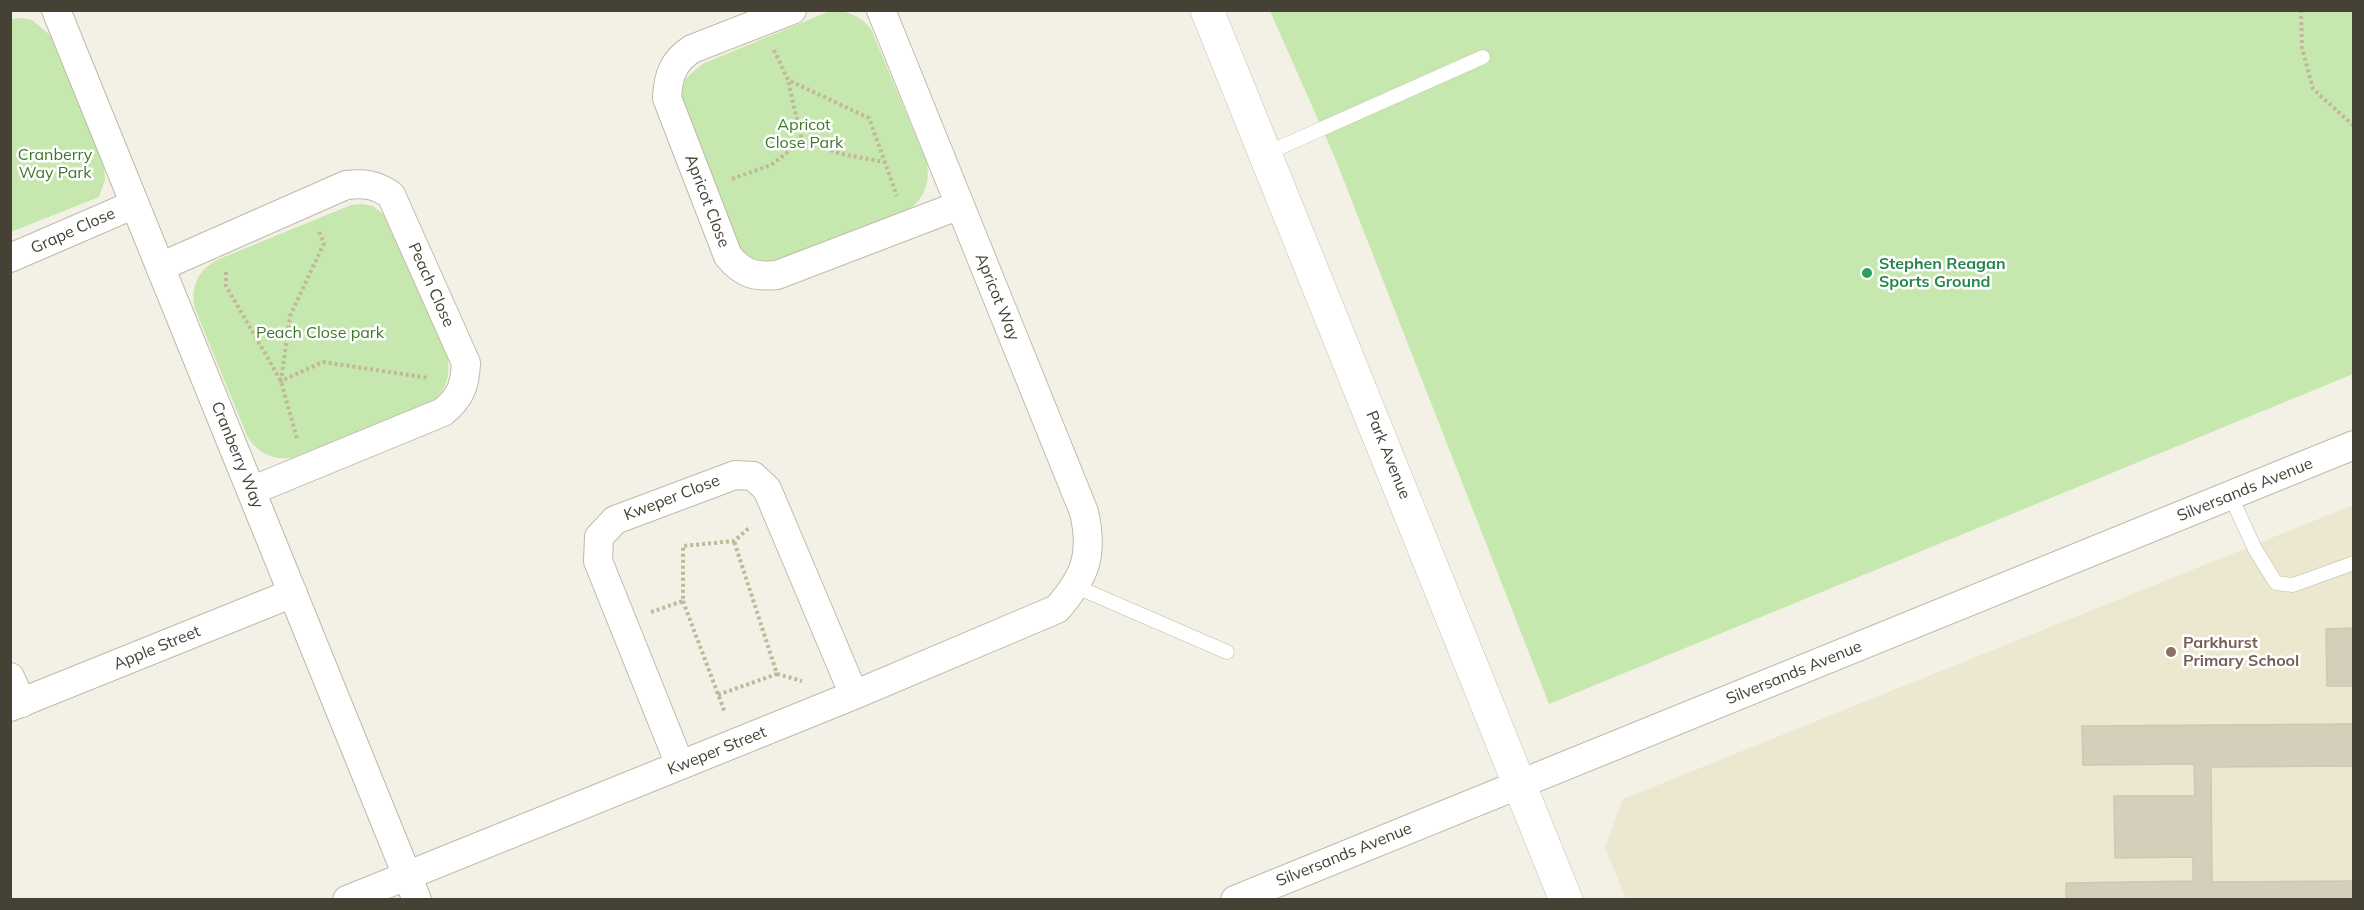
<!DOCTYPE html>
<style>
body{margin:0}
#map{position:relative;width:2364px;height:910px;overflow:hidden;background:#f3f1e6;font-family:Mulish,sans-serif}
canvas{display:block}
.frame{position:absolute;inset:0;border:12px solid #464135;pointer-events:none}
</style>
<div id="map">
<canvas width="2364" height="910"></canvas>
<div class="frame"></div>
</div>
<script>
const ctx = document.querySelector('canvas').getContext('2d');
ctx.lineJoin = 'round';
function paint(path, color) {
  ctx.fillStyle = color;
  ctx.fill(path, 'evenodd');
}
function trace(path, color, width, dash) {
  ctx.strokeStyle = color;
  ctx.lineWidth = width;
  ctx.lineCap = dash ? 'butt' : 'round';
  ctx.setLineDash(dash || []);
  ctx.stroke(path);
}
function write(font, color, halo, rows, align = 'center') {
  ctx.font = font + ' Mulish,sans-serif';
  ctx.lineWidth = 5;
  ctx.setLineDash([]);
  ctx.textBaseline = 'middle';
  ctx.strokeStyle = halo;
  ctx.fillStyle = color;
  for (const [text, x, y, turn = 0] of rows) {
    ctx.save();
    ctx.translate(x, y);
    ctx.rotate((+turn || 0) * Math.PI / 180);
    ctx.textAlign = isNaN(turn) ? turn : align;
    if (halo) ctx.strokeText(text, 0, 0);
    ctx.fillText(text, 0, 0);
    ctx.restore();
  }
}
const education = new Path2D(`
 M2353 505V899H1626L1605 847 1623 799Z`);
const green = new Path2D(`
 M830 11C847 10 860 15 871 29L927 163C930 185 924 200 905 212L766 264 746 256 739 248 680 93 684 80 702 64Z
 M1270 11H2353V374L1549 704 1335 158Z
 M22 18 32 20 50 35 104 163 105 180 99 197 11 232V19Z
 M362 204 373 206 390 220 448 359C450 378 446 390 432 402L292 458C272 460 260 454 248 438L195 309C190 286 198 270 219 259L351 205Z`);
const building = new Path2D(`
 M2354 628V686H2327L2326 629Z
 M2354 724V766L2211 767 2212 882 2354 881V900H2066V883L2193 881V857L2115 858 2114 796H2195L2194 764 2083 765 2082 726Z`);
const path = new Path2D(`
 M2301 10 2302 48 2313 89 2354 126
 M774 50 788 80 869 118 897 196
 M802 141 842 154 884 162
 M732 179 771 165 802 141 788 81
 M319 232 324 243 290 316 281 381 323 362 429 378
 M226 272V286L281 381 297 439
 M683 601 725 713
 M651 612 683 601V546L734 541 749 528
 M777 674 802 681
 M718 695 777 674 734 541`);
const service = new Path2D(`
 M1265 154 1483 57
 M2231 497 2255 549 2276 583 2293 585 2354 563
 M1077 587 1227 652`);
const minor = new Path2D(`
 M56 10 417 900
 M792 10 692 49C673 61 668 76 667 98L728 256C743 274 754 277 777 275L960 205
 M10 258 135 204
 M160 267 346 185C364 183 375 184 391 195L466 363C465 385 461 397 443 412L251 491
 M10 677 22 703
 M10 707 293 593
 M680 765 598 561 599 537 615 520 735 475 753 476 767 489 854 695
 M347 900 854 695 1057 609C1085 577 1094 555 1084 512L881 10
 M1235 900 2354 445`);
const tertiary = new Path2D(`
 M1207 10 1566 900`);
const markers = [
 [1867,273,6,"#2e9e5b"],
 [2171,652,6,"#8d6e63"]
];
const parkNames = [
 ["Apricot",804,125],
 ["Close Park",804,143],
 ["Cranberry",55,155],
 ["Way Park",55,173],
 ["Peach Close park",320,333]
];
const streetNames = [
 ["Apricot Close",707,201,69],
 ["Grape Close",73,231,-24],
 ["Peach Close",431,285,66],
 ["Apricot Way",997,297,68],
 ["Cranberry Way",237,455,68],
 ["Park Avenue",1388,455,68],
 ["Silversands Avenue",2245,490,-22],
 ["Kweper Close",672,498,-21],
 ["Apple Street",157,648,-22],
 ["Silversands Avenue",1794,673,-22],
 ["Kweper Street",717,751,-22],
 ["Silversands Avenue",1344,855,-22]
];
const leisureNames = [
 ["Stephen Reagan",1879,264],
 ["Sports Ground",1879,282]
];
const educationNames = [
 ["Parkhurst",2183,643],
 ["Primary School",2183,661]
];
paint(education, '#ece8cf');
paint(green, '#c6e8ae');
paint(building, '#d5cebb');
trace(building, '#d0c7ae', 1.5);
trace(service, '#bfbaa8', 15);
trace(minor, '#bfbaa8', 30);
trace(tertiary, '#bfbaa8', 34);
trace(path, '#c1b899', 4, [3, 3]);
trace(service, '#fff', 14);
trace(minor, '#fff', 28);
trace(tertiary, '#fff', 33);
for (const [x, y, r, color] of markers) {
  const dot = new Path2D();
  dot.arc(x, y, r, 0, 2 * Math.PI);
  ctx.fillStyle = color;
  ctx.fill(dot);
  trace(dot, '#fff', 2);
}
write('16px', '#3b7827', '#fff', parkNames);
write('16px', '#464135', '#fff', streetNames);
write('bold 16px', '#27864d', '#fff', leisureNames, 'left');
write('bold 16px', '#785e54', '#fff', educationNames, 'left');
</script>
